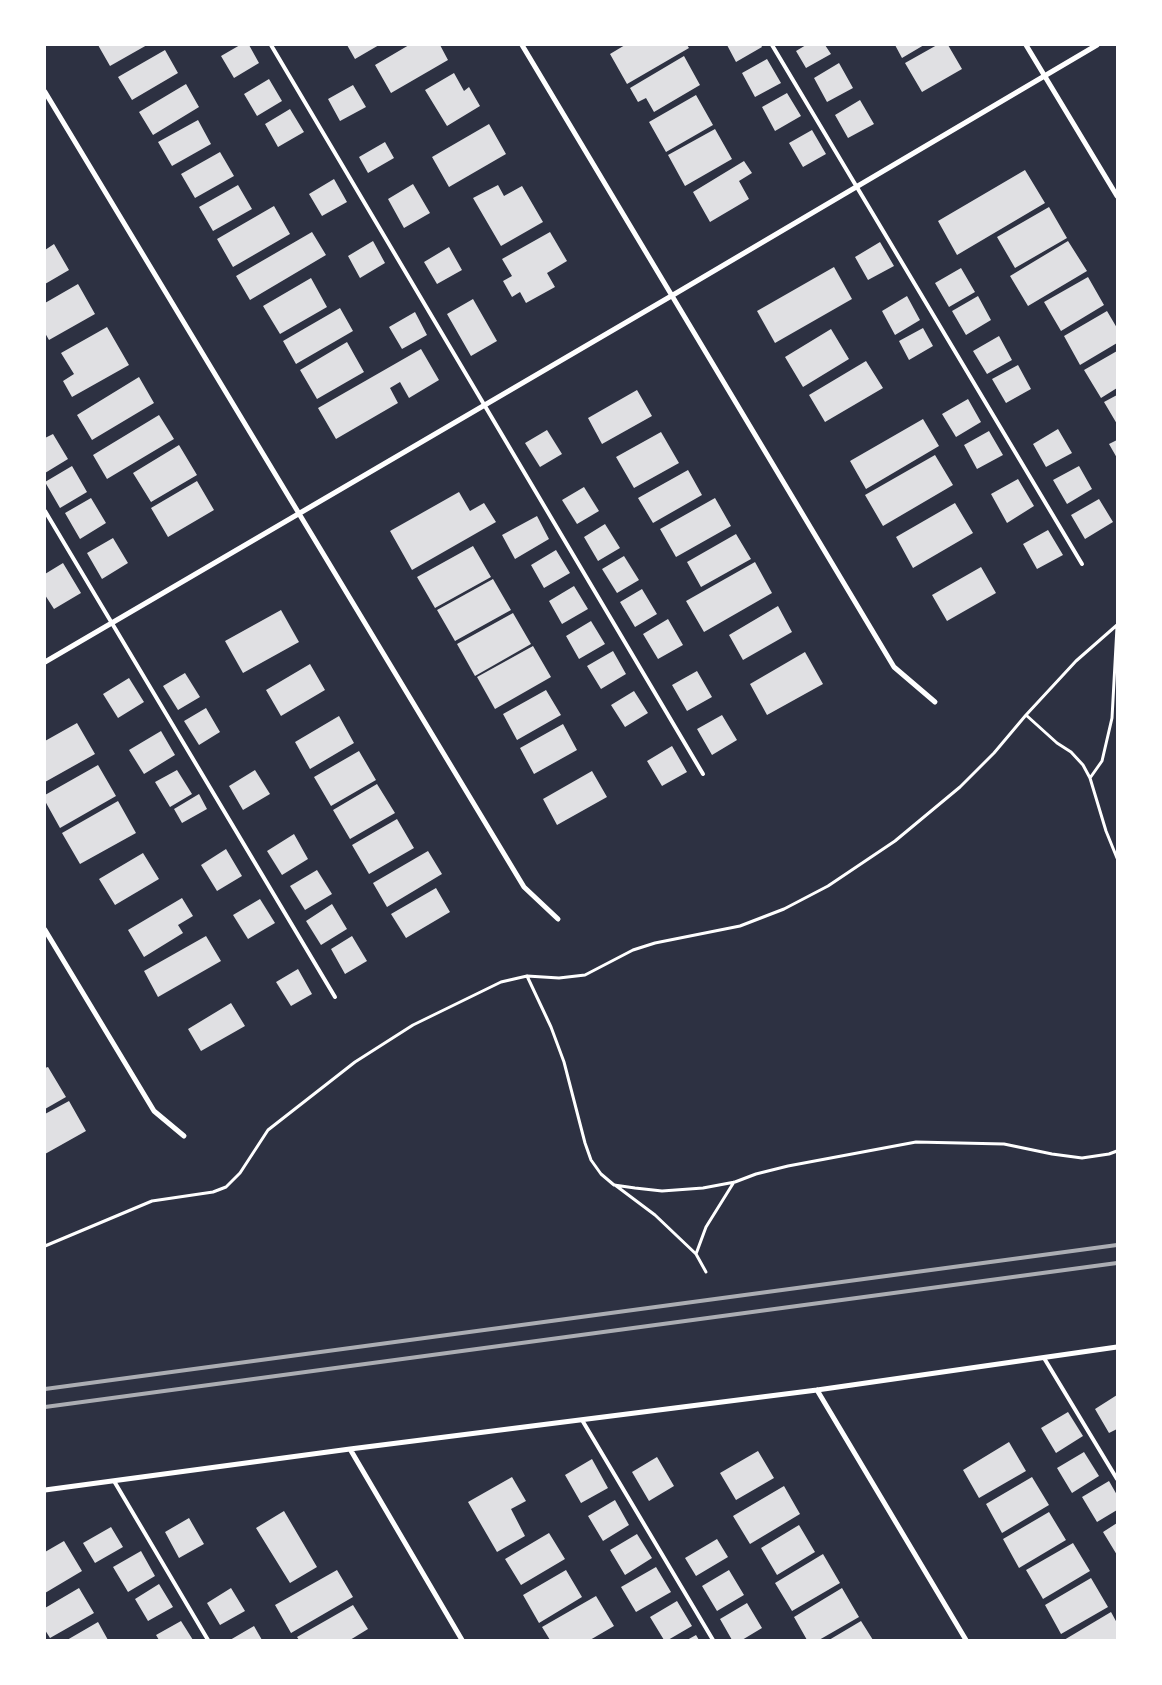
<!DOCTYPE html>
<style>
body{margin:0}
#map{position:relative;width:1162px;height:1685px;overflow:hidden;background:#2d3142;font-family:Arial,sans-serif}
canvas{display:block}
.frame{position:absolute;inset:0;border:46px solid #fff;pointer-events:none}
</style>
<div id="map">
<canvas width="1162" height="1685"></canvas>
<div class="frame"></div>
</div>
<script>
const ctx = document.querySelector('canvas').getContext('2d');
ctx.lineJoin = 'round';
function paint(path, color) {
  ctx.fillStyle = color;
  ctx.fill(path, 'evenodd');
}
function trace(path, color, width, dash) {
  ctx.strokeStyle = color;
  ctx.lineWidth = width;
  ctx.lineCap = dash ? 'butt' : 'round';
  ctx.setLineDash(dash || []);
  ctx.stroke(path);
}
const building = new Path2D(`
 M98 45H147L110 66Z
 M240 45H249L259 63 234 78 221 56Z
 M347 45H379L355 59Z
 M409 45H440L448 60 391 93 375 65Z
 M625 45H687L689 48 627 84 610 54Z
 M727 45H761L762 47 736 62Z
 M806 45H825L831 54 806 68 796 51Z
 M895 45H924L902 58Z
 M937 45H948L962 69 922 92 905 63Z
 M165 50 178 73 132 100 118 77Z
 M684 56 700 85 654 112 646 98 638 102 630 88Z
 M767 59 781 83 755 97 742 73Z
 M839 63 853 88 827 102 814 78Z
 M454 73 464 91 469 87 480 106 447 126 425 90Z
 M269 79 282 101 257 116 244 94Z
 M186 84 199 107 153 135 139 112Z
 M353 85 366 107 340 121 328 99Z
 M787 93 801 116 775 131 762 107Z
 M696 95 713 125 666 152 649 122Z
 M860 100 874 124 848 138 835 115Z
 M290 109 304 132 278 147 265 124Z
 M198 120 211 144 172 166 158 142Z
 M489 124 506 154 449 187 432 157Z
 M715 129 732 159 685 186 668 155Z
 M812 130 826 154 803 167 789 143Z
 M385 142 394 158 368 173 359 157Z
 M220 152 234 176 195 198 181 174Z
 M744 161 752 173 739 181 749 199 710 222 693 192Z
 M1025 170 1045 203 957 255 938 221Z
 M334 179 347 202 322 216 309 194Z
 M413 184 430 213 404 228 388 199Z
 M238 185 252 209 213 231 199 207Z
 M498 185 504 196 522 186 543 222 501 246 473 198Z
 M274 206 290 234 233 267 217 239Z
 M1049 207 1067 238 1015 268 997 237Z
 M312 232 326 255 250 300 236 276Z
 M550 232 567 261 547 273 555 287 526 303 520 292 512 297 503 281 512 276 502 259Z
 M373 241 385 263 360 278 348 256Z
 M1068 241 1087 271 1028 306 1010 276Z
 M880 242 894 266 868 280 855 257Z
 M54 244 69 270 45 284V250Z
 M449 247 462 270 437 284 424 262Z
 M834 267 852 299 775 343 757 311Z
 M961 268 975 292 949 307 935 283Z
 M1088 277 1104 305 1061 331 1044 302Z
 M311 278 327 307 280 334 263 306Z
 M78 284 95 314 49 340 45 333V303Z
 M907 296 920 320 895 335 882 311Z
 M978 296 991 320 966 335 952 311Z
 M473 299 497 341 471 356 447 314Z
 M340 308 353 331 296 364 283 341Z
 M1107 311 1117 328V343L1080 365 1064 336Z
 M415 312 427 335 402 349 389 327Z
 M107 327 129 365 72 397 63 381 74 374 61 353Z
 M923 328 933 346 909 360 899 341Z
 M831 329 849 359 803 387 785 357Z
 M999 336 1012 360 987 374 973 351Z
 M347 342 364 372 317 399 300 370Z
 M421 349 439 380 409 398 400 382 390 388 398 403 336 439 318 408Z
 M1117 351V388L1101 398 1084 370Z
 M866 361 883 388 825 422 809 395Z
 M1018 365 1031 389 1006 403 992 379Z
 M139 377 154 403 92 440 77 415Z
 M637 390 652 416 602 444 588 418Z
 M1117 395V424L1104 402Z
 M968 399 981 422 956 437 942 414Z
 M159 415 174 439 107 479 93 455Z
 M923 419 939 446 866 489 850 461Z
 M1058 429 1072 453 1046 467 1033 444Z
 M547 430 562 454 540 467 525 443Z
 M989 431 1003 455 977 469 964 445Z
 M661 432 679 463 634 488 616 457Z
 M53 434 68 459 45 473V438Z
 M1117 440V458L1109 444Z
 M179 445 197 475 151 502 133 473Z
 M935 455 953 485 883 526 865 495Z
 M72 466 87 492 60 508 45 482Z
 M1079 466 1092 489 1067 504 1053 480Z
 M688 470 702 495 653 523 638 498Z
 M1018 479 1034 506 1007 523 991 494Z
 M197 481 214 510 168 537 151 508Z
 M584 487 599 511 577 524 562 500Z
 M459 492 470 511 484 503 496 522 412 570 390 531Z
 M91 498 106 523 80 539 65 513Z
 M715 498 731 526 676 557 660 529Z
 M1099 499 1113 522 1085 539 1071 515Z
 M955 503 973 533 913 568 896 537Z
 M537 516 549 539 515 559 502 535Z
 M605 524 620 548 598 561 584 537Z
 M1048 530 1063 555 1037 569 1023 544Z
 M736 534 751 559 701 587 687 562Z
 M113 538 128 563 102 579 87 553Z
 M473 546 491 577 435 608 417 577Z
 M556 550 570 573 544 588 531 565Z
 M624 556 639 580 617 593 602 569Z
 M755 562 772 593 704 632 686 601Z
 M63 563 81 593 54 609 45 595V574Z
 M981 567 996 593 947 621 932 595Z
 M493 579 511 610 455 641 437 610Z
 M574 586 588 609 562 624 549 601Z
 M642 589 657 614 635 627 620 602Z
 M778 606 792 632 743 660 729 635Z
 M281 610 299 642 243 673 225 641Z
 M513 613 531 644 475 676 457 644Z
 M668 619 683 645 658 659 643 634Z
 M591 621 605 644 579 659 566 636Z
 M533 646 551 677 495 709 477 677Z
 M613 651 626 674 601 689 587 666Z
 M805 652 823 684 767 715 750 684Z
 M310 664 325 690 281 716 266 690Z
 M697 671 712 697 687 711 672 685Z
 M185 673 200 697 178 710 163 686Z
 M129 678 144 702 118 718 103 694Z
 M546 690 561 715 517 740 503 714Z
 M634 691 648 713 625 727 611 705Z
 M206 708 220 732 199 745 184 721Z
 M722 715 737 740 712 755 697 729Z
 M339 716 354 743 310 769 295 742Z
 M77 723 95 754 45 782V741Z
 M563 724 577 750 534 774 520 748Z
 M161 731 175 755 144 774 129 750Z
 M672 746 687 772 662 786 647 761Z
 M359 751 376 780 331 806 314 777Z
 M98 765 116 796 60 828 45 801V795Z
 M177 770 192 794 170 807 155 782Z
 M255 770 270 794 243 810 229 786Z
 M592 771 607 797 557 825 543 799Z
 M377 784 395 813 350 839 333 810Z
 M199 794 207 809 182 823 174 809Z
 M118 801 136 833 80 864 62 833Z
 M397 819 414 848 369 874 352 845Z
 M294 834 308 859 282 875 267 851Z
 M226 849 242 876 217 891 201 865Z
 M428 851 442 874 387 907 373 883Z
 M143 853 159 879 115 905 99 879Z
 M317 870 332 894 305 910 290 886Z
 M436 888 450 912 406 938 391 914Z
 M182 898 193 916 178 925 183 933 144 957 128 930Z
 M260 899 275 923 248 939 233 915Z
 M332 904 347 929 321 945 306 921Z
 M206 936 221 961 158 997 144 971Z
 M352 936 367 961 345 974 331 949Z
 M298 969 312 994 291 1006 276 982Z
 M231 1003 245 1026 201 1051 188 1029Z
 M48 1067 66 1097 45 1109V1068Z
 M69 1101 86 1131 45 1154V1114Z
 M1117 1395V1429L1109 1433 1095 1409Z
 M1068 1412 1083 1436 1056 1453 1041 1428Z
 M1009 1442 1026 1471 979 1498 963 1470Z
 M758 1451 774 1478 736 1500 720 1473Z
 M1084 1452 1099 1476 1072 1493 1057 1468Z
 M657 1457 674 1486 649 1501 632 1472Z
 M592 1459 608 1488 581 1503 565 1475Z
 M512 1477 526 1501 511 1509 525 1536 497 1552 468 1502Z
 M1032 1477 1049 1505 1002 1533 986 1504Z
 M1109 1481 1117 1495V1510L1097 1522 1082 1497Z
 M784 1486 800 1514 750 1544 733 1516Z
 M615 1500 629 1525 603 1541 588 1516Z
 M284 1511 317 1567 290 1583 256 1528Z
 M1049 1512 1066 1540 1019 1568 1003 1539Z
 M189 1518 204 1544 179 1558 165 1532Z
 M1117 1523V1555L1103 1532Z
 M799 1525 815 1552 777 1575 761 1548Z
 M111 1527 123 1547 95 1563 83 1543Z
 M549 1533 565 1559 521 1585 505 1559Z
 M637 1534 652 1558 625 1575 610 1550Z
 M717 1539 728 1557 696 1576 685 1558Z
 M64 1541 82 1571 45 1593V1552Z
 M1073 1543 1090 1571 1043 1599 1026 1570Z
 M141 1551 155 1576 128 1592 113 1567Z
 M823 1554 840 1583 792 1611 775 1583Z
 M656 1567 671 1592 636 1612 621 1587Z
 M337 1570 353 1597 291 1633 275 1605Z
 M566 1570 582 1597 539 1623 523 1595Z
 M729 1570 744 1595 717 1611 702 1586Z
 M1091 1578 1108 1607 1061 1634 1045 1605Z
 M159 1584 173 1607 148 1621 135 1599Z
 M79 1588 94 1613 50 1638 45 1630V1608Z
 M231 1588 245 1611 220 1625 207 1603Z
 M842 1588 859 1617 819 1640H807L794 1617Z
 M596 1596 614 1626 590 1640H550L542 1627Z
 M677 1601 692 1626 668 1640H664L650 1617Z
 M747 1603 762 1628 742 1640H732L720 1619Z
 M353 1605 368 1629 350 1640H299L297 1637Z
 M1111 1612 1117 1623V1640H1064Z
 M181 1621 193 1640H159L156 1635Z
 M861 1621 873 1640H829Z
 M98 1622 108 1640H67Z
 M254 1626 262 1640H230Z
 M696 1635 699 1640H687Z`);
const path = new Path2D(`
 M1026 715 1057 743 1071 752 1083 765 1090 778 1106 831 1117 858
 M1090 778 1102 761 1112 718 1117 627
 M527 976 551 1027 564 1062 585 1143 591 1160 601 1174 614 1185 635 1188 662 1191 703 1188 735 1182 756 1174 788 1166 916 1142 1004 1144 1052 1154 1082 1158 1109 1154 1117 1151
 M615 1185 655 1215 696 1254 706 1272
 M45 1246 152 1201 213 1192 226 1187 240 1173 268 1130 355 1062 413 1025 501 982 527 976 559 978 585 975 633 950 655 943 740 926 784 909 828 886 895 841 960 787 994 753 1026 715 1076 661 1117 625
 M696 1254 706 1227 734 1182`);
const service = new Path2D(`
 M271 45 703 774
 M772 45 1082 564
 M45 511 335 997
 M1044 1358 1117 1479
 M582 1420 713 1640
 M114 1481 208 1640`);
const minor = new Path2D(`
 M522 45 894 667 935 702
 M1026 45 1117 196
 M45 92 524 887 558 919
 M45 662 673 295 1097 45
 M45 930 154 1111 184 1136
 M817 1390 966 1640
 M350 1449 462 1640
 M45 1490 350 1449 817 1390 1117 1347`);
const rail = new Path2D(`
 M45 1389 1117 1245
 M45 1407 1117 1263`);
paint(building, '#e0e0e3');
trace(path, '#fff', 3);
trace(service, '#fff', 4);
trace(minor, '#fff', 5);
trace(rail, '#abadb3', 4);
</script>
